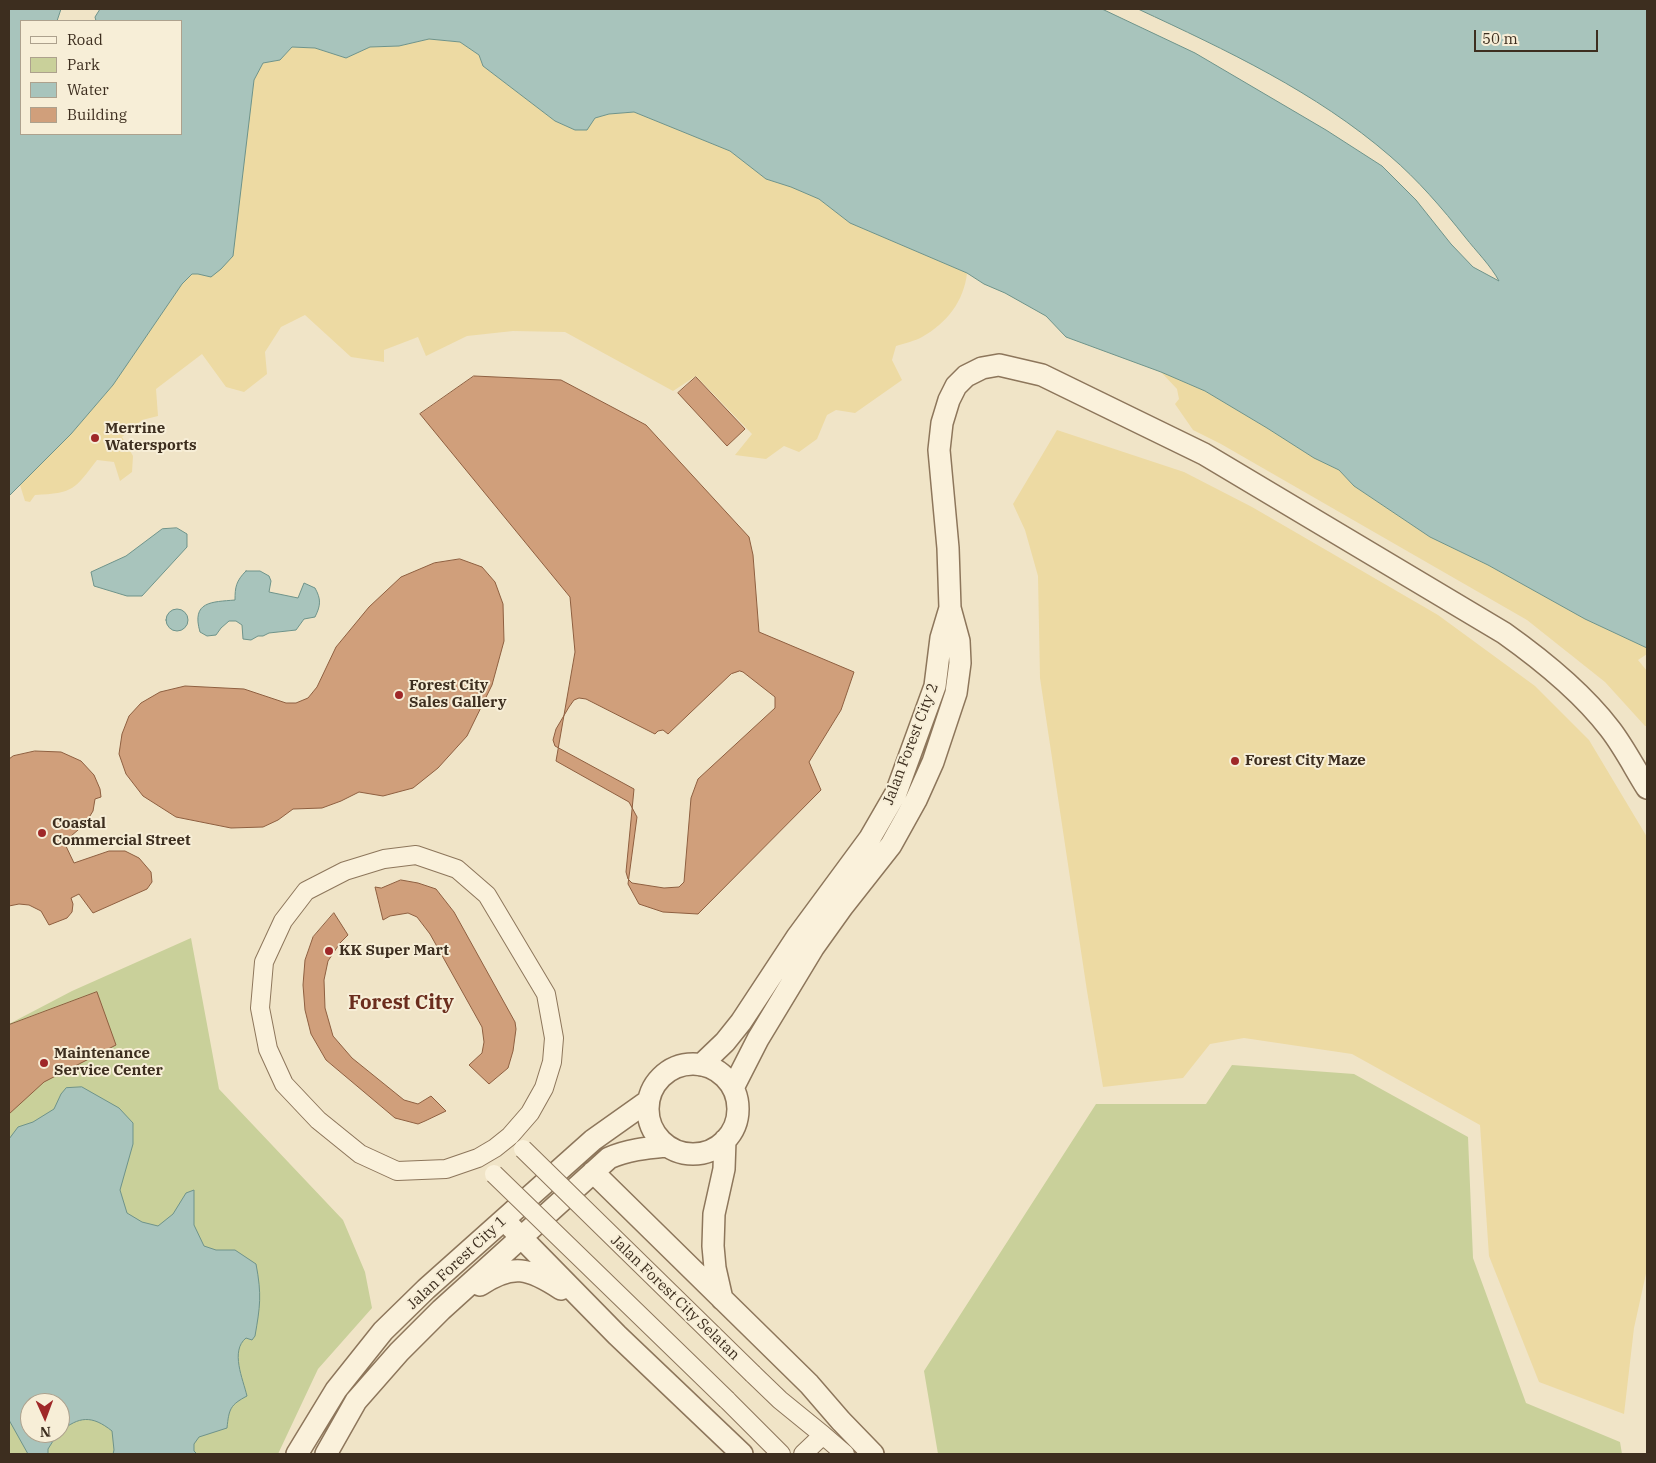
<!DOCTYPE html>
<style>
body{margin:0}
#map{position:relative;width:1656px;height:1463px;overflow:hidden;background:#f0e4c7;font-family:"IBM Plex Serif",serif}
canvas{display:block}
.frame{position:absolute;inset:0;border:10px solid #3d2e1f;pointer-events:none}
.legend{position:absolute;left:20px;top:20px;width:162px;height:115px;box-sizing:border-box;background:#f7eed7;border:1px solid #ada18d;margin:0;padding:6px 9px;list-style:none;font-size:15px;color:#3d2e1f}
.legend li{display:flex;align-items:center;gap:10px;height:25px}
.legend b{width:25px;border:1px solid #ada18d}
.north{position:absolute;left:20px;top:1393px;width:50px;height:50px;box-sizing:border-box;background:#f7eed7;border:1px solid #ada18d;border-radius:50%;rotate:178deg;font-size:14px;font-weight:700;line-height:20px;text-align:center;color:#3d2e1f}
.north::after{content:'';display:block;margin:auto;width:18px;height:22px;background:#9f2828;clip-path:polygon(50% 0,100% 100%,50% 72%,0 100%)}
.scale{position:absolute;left:1474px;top:30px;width:124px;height:22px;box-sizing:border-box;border:2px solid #3d2e1f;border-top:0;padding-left:6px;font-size:15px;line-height:18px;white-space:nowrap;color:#3d2e1f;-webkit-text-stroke:4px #f7eed7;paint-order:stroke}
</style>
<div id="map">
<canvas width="1656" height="1463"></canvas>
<div class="frame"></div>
<ul class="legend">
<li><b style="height:6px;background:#faf1db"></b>Road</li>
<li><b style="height:14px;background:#c9d09a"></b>Park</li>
<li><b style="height:14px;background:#a8c4bc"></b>Water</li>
<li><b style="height:14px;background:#d09f7b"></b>Building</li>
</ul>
<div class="north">N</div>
<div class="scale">50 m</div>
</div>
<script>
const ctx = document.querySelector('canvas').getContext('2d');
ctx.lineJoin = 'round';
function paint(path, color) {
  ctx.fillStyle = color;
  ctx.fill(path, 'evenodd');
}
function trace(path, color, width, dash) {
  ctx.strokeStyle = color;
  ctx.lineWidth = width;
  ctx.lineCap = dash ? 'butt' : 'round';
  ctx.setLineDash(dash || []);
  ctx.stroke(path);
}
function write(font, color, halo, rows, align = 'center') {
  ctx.font = font + ' "IBM Plex Serif",serif';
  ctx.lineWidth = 4;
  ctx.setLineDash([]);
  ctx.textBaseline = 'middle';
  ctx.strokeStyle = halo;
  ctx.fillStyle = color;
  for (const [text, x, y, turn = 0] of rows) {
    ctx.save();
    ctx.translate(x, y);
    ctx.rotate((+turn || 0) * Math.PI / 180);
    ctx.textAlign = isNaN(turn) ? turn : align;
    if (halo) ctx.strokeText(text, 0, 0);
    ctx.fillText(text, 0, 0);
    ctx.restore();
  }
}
const green = new Path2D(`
 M191 938 219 1089 343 1220 365 1272 372 1308 318 1369 278 1454H9V1024L72 991ZM30 1403H60V1433H30Z
 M1232 1065 1354 1074 1468 1137 1473 1258 1526 1403 1620 1442 1622 1454H938L924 1371 1096 1104H1206Z`);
const sand = new Path2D(`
 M429 39 460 42 479 55 483 66 555 121 575 130 595 118 609 114 634 112 730 151 766 179 791 187 819 199 850 223 967 273C964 301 947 323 922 337 915 341 905 343 896 346L892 360 902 380 855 413 836 410 827 415 817 439 799 452 784 446 766 459 735 455 752 434 696 376 673 391 565 332 513 331 467 336 426 356 418 337 384 350V362L351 357 305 315 281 327 265 352 267 374 244 392 226 387 202 354 156 389 158 416 142 420 122 437 133 456 132 472 120 481 114 462 97 460C74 490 74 493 35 495L30 502 25 501 20 485 71 434 113 385 182 284 192 274H198L250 110 254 80 263 63 280 60 292 47 315 48 346 58 370 47 399 46Z
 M1161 372 1205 391 1267 428 1314 458 1339 470 1354 486 1430 537 1488 565 1585 619 1647 648V654L1638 660 1647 671V726H1645L1605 682 1527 620 1221 444 1193 430 1175 404 1179 399 1177 389Z
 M1057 430 1184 472 1252 507 1438 615 1535 686 1589 740 1647 837V1269L1634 1328 1624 1414 1539 1382 1489 1256 1480 1125 1352 1054 1244 1038 1210 1044 1183 1078 1103 1087 1087 991 1040 678 1038 576 1025 530 1013 504Z`);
const water = new Path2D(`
 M9 9H61L57 21H21V134H181V21H96L95 17 100 9H1102L1195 53 1326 130 1382 166 1416 200 1451 244 1473 267 1499 281C1491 266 1476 251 1465 237 1442 208 1418 180 1390 156 1316 92 1226 50 1138 9H1647V648L1585 619 1488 565 1430 537 1354 486 1339 470 1314 458 1267 428 1205 391 1161 372 1066 337 1046 316 1005 293 984 284 967 273 850 223 819 199 791 187 766 179 730 151 634 112 609 114 595 118 587 130H575L555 121 483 66 479 55 460 42 429 39 399 46 370 47 346 58 315 48 292 47 280 60 263 63 254 80 233 256 221 269 211 277 198 274H192L182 284 113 385 71 434 9 496Z
 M177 528 187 534V547L142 596H127L94 586 91 572 126 556 162 529Z
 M246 571H260L269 576 271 581 269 592 298 598 304 583 315 588C321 599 321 605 315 617L304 619 296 630 269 633 263 636H258L251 640 243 639 242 625 236 621H229L221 628 216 635 207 636 200 632C191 601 212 602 235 600 235 587 236 581 246 571Z
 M166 620a11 11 0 1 1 22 0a11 11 0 1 1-22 0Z
 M82 1087 119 1108 133 1123V1144L120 1190 127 1213 142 1222 158 1226 173 1214 186 1193 194 1190V1225L204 1246 216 1250H235L256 1264C262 1295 260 1307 255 1336L252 1340 246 1338C230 1351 243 1379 247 1396 230 1405 229 1409 227 1428L199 1437 194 1444V1451L197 1454H113L114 1450 112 1431C92 1415 79 1416 60 1432V1403H30V1433H58L48 1449V1454H28L9 1420V1139L18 1127 33 1122 54 1109 61 1094 66 1088Z`);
const building = new Path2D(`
 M474 376 561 380 646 425 749 537 753 555 759 632 854 672 841 710 809 762 821 790 698 914 663 912 639 904 628 884 637 817 629 802 556 761 575 652 570 597 420 414Z
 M696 377 745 429 727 446 678 393Z
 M460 559 482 567 495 582 503 604 504 641 492 685 467 736 438 768 413 788 383 796 359 792 341 801 322 808 293 809 278 820 263 827 231 828 176 817 143 796 126 774 119 754 122 734 129 716 141 703 160 692 185 686 244 689 286 703H296L308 698 317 687 336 647 369 607 401 577 434 563Z
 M740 671 743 672 775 697V708L698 779 691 798 684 882 679 887 664 888 632 883 628 879 626 872 634 789 555 746 553 740 556 729 569 707 574 700 579 698 586 699 655 734 658 731 663 730 668 734 731 674Z
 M35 751 61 752 81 761 94 775 100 789 101 797 95 799 93 811 85 824 64 842 74 863 109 851H125L139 858 151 872 152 882 147 889 93 913 79 894 71 898 73 904 72 912 67 918 49 925 41 911 29 905 19 904 9 906V759L13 756Z
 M401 880 418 883 436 889 454 912 515 1022 516 1029 513 1051 508 1068 489 1084 469 1065 482 1053 484 1042 482 1027 430 934 417 917 408 913 390 916 383 920 375 887 381 888Z
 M334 913 348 935 340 943 328 961 324 980 325 1008 333 1036 352 1058 404 1100 418 1104 431 1096 446 1111 425 1121 418 1124 395 1118 326 1060 311 1034 305 1010 303 985 305 960 313 937Z
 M97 992 116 1045 44 1082 9 1114V1025Z`);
const minor = new Path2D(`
 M416 855 457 869 487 895 546 994 554 1038 552 1062 544 1088 530 1113 510 1136 495 1148 478 1158 446 1169 397 1171 360 1154 318 1120 284 1084 268 1049 260 1008 264 962 283 921 306 891 345 871 384 859Z
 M753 1374 780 1400 823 1435 845 1454
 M727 1400 781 1454
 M803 1454 823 1435`);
const tertiary = new Path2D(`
 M648 1109a45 45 0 1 1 90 0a45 45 0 1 1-90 0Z
 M701 1065 725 1042 741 1022 797 937 870 838 896 793 935 686 941 638 950 608
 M733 1088 758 1039 813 948 843 906 891 845 916 800 933 762 956 693 960 663 959 641 950 608 948 548 939 450 942 423 949 400 956 386 966 376 982 368 999 365 1042 375 1204 454 1504 633C1542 660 1581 691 1610 729 1624 747 1635 769 1647 788
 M593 1172 809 1384 841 1421 873 1454
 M511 1227 617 1335 742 1454
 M480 1285C513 1263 529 1268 561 1289
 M722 1299 715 1268 713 1246 714 1214 724 1169 725 1140
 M297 1454 336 1390 383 1331 426 1289 593 1140 648 1101
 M326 1454 356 1401 399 1352 441 1310 609 1158C627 1150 646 1148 666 1146`);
const minorBridge = new Path2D(`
 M523 1149 753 1374
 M494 1174 727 1400`);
const markers = [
 [95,438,5,"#9f2828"],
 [399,695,5,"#9f2828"],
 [1235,761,5,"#9f2828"],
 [42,833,5,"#9f2828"],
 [329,951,5,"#9f2828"],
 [44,1063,5,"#9f2828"]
];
const poiNames = [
 ["Merrine",105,429],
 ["Watersports",105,446],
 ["Forest City",409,686],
 ["Sales Gallery",409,703],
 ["Forest City Maze",1245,761],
 ["Coastal",52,824],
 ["Commercial Street",52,841],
 ["KK Super Mart",339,951],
 ["Maintenance",54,1054],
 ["Service Center",54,1071]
];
const streetNames = [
 ["Jalan Forest City 2",911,744,-69],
 ["Jalan Forest City 1",457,1263,-43],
 ["Jalan Forest City Selatan",675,1298,44]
];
const districtNames = [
 ["Forest City",401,1003]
];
paint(green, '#c9d09a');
paint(sand, '#eddaa3');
paint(water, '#a8c4bc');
trace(water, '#6e938a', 1);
paint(building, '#d09f7b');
trace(building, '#8e5f40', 1);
trace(minor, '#8d765b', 20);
trace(tertiary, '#8d765b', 24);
trace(minor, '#faf1db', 18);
trace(tertiary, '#faf1db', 21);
trace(minorBridge, '#8d765b', 20, []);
trace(minorBridge, '#faf1db', 18);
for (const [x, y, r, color] of markers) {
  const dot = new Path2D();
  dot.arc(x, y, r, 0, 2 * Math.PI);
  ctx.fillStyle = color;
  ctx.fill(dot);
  trace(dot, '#f7eed7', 2);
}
write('bold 15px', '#3d2e1f', '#f7eed7', poiNames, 'left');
write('15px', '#3d2e1f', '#f7eed7', streetNames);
write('bold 20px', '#6b2d1d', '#f7eed7', districtNames);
</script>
